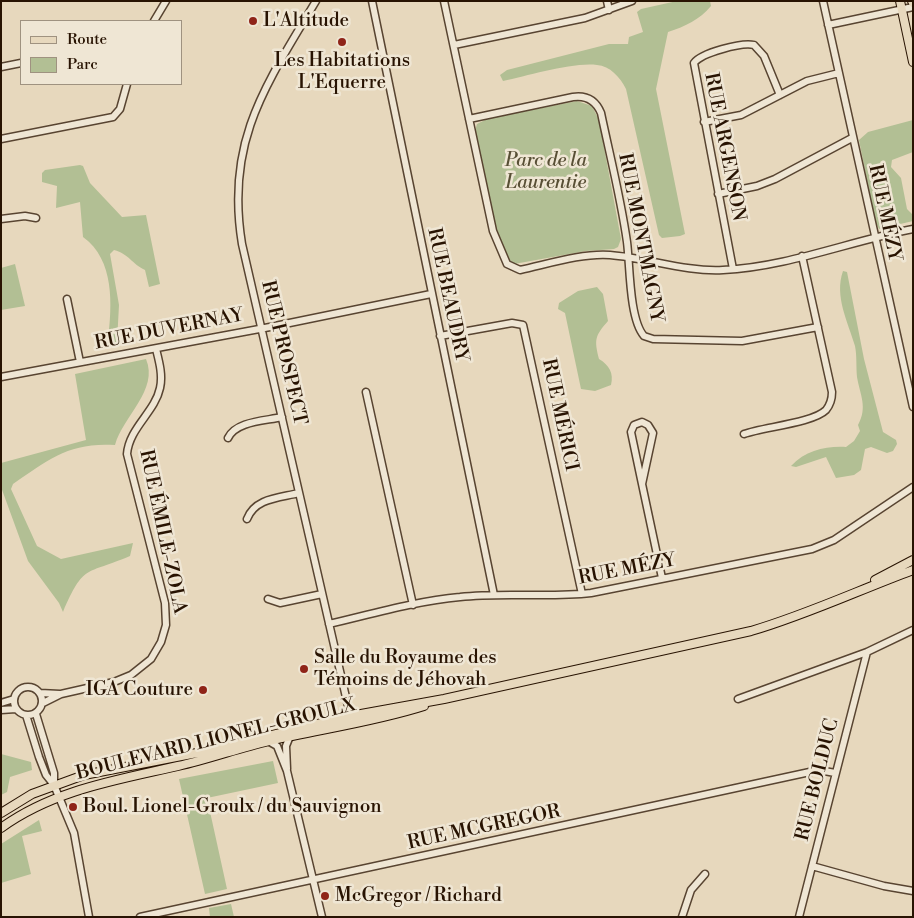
<!DOCTYPE html>
<meta charset="utf-8">
<style>
body{margin:0}
#map{position:relative;width:914px;height:918px;overflow:hidden;background:#e7d8bd;font-family:"Libre Bodoni",serif}
canvas{display:block}
.frame{position:absolute;inset:0;border:2px solid #281302;pointer-events:none}
.legend{position:absolute;left:20px;top:20px;width:162px;height:65px;box-sizing:border-box;background:#efe6d4;border:1px solid #9f9280;margin:0;padding:6px 9px;list-style:none;font-size:15px;color:#281302}
.legend li{display:flex;align-items:center;gap:10px;height:25px}
.legend b{width:25px;border:1px solid #9f9280}
</style>
<div id="map">
<canvas width="914" height="918"></canvas>
<div class="frame"></div>
<ul class="legend">
<li><b style="height:6px;background:#e7d8bd"></b>Route</li>
<li><b style="height:14px;background:#b2bf94"></b>Parc</li>
</ul>
</div>
<script>
const ctx = document.querySelector('canvas').getContext('2d');
ctx.lineJoin = 'round';
function paint(path, color) {
  ctx.fillStyle = color;
  ctx.fill(path, 'evenodd');
}
function trace(path, color, width, dash) {
  ctx.strokeStyle = color;
  ctx.lineWidth = width;
  ctx.lineCap = dash ? 'butt' : 'round';
  ctx.setLineDash(dash || []);
  ctx.stroke(path);
}
function write(font, color, halo, rows, align = 'center') {
  ctx.font = font + ' "Libre Bodoni",serif';
  ctx.lineWidth = 5;
  ctx.setLineDash([]);
  ctx.textBaseline = 'middle';
  ctx.strokeStyle = halo;
  ctx.fillStyle = color;
  for (const [text, x, y, turn = 0] of rows) {
    ctx.save();
    ctx.translate(x, y);
    ctx.rotate((+turn || 0) * Math.PI / 180);
    ctx.textAlign = isNaN(turn) ? turn : align;
    if (halo) ctx.strokeText(text, 0, 0);
    ctx.fillText(text, 0, 0);
    ctx.restore();
  }
}
const green = new Path2D(`
 M677 1H710L711 6C699 20 686 26 668 32L656 89 685 234 680 236 662 238 659 235 626 89C620 77 610 66 597 65 572 62 528 76 503 81L500 75 507 70 609 44H628L629 37 643 32 637 12 641 9Z
 M577 101 592 106 599 120 621 239 618 247 614 249 586 251 514 264C494 248 481 159 475 131L477 124 487 119Z
 M913 120V152L892 160 891 167 901 178 907 209 912 214 913 221 879 229 875 221 859 140 868 132Z
 M80 165 83 166 90 183 122 217 146 215 160 284 149 287 145 270C132 264 129 254 114 250L110 254 119 305 117 342 111 344 108 340C112 305 115 260 83 237L80 202 56 208 57 186 42 182V173L45 170Z
 M15 264 25 306 1 310V268Z
 M843 271 847 272 864 359 883 432 896 440 897 444 893 451 887 453 871 447 865 449 861 470 854 475 836 478 826 457 796 467 791 466C806 450 826 446 846 447L854 441 860 431 858 425C868 407 860 395 857 377 856 366 857 356 855 346 848 322 834 296 843 271Z
 M597 287 603 294 608 321C595 336 594 339 599 359 609 365 614 373 611 385L595 391 581 389 565 313 558 309 559 303 578 291Z
 M146 359C159 390 123 416 115 445 70 442 49 459 13 484L11 489 37 546 61 559 133 543 130 556C86 575 84 563 63 612L59 603 28 561 1 487V463L86 440 75 374Z
 M1 754 31 762 32 770 10 777 7 792 1 795Z
 M273 761 278 783 207 798 227 889 205 894 179 779Z
 M39 820 42 831 22 836 31 874 1 883V844Z
 M231 904 234 917H210L209 908Z`);
const minor = new Path2D(`
 M316 1C266 85 225 141 242 244L351 719
 M372 1 494 595
 M444 1 493 231 507 264 520 270C548 264 581 253 610 255 648 258 685 272 723 270 787 267 850 241 913 229
 M607 1 609 10
 M823 1 913 407
 M154 21 166 1
 M828 25 913 7
 M454 45 585 18 632 1
 M1 67 21 63
 M469 119 573 97C587 95 596 101 601 113 610 156 621 199 627 242 630 264 629 319 644 336L653 339 742 341 818 327
 M704 122 741 115 807 81 839 73
 M1 139 113 117 120 109 127 84
 M718 194 757 186 775 179 852 138
 M1 219 25 216 36 218
 M733 269 694 63C701 53 742 42 754 45L764 56 780 95
 M67 299 80 362
 M440 336 512 323 523 325 582 594
 M1 377 270 327 431 294
 M366 392 413 605
 M642 422 648 425 653 433 642 484 631 432 634 425Z
 M744 434C763 427 813 423 826 410 830 405 832 399 832 392L802 256
 M228 438C236 421 265 421 282 417
 M642 484 662 578
 M247 519C255 498 279 498 299 493
 M268 599 280 603 322 594
 M329 624C372 614 416 601 460 597 504 592 547 598 591 593L812 549 834 540 913 487
 M14 701a14 14 0 1 1 28 0a14 14 0 1 1-28 0Z
 M40 693 60 694
 M738 699 867 652 913 630
 M1 703 14 699
 M43 703 61 694 114 682 131 675 151 659 161 642 166 625 165 603 127 454C129 428 155 412 160 388 163 375 159 361 156 349
 M1 710 16 709
 M36 714 54 773V785
 M26 715 39 757 46 775 54 785 74 833 89 917
 M268 741 277 746 287 771 322 917
 M287 769 286 746 290 736
 M812 866 884 886 913 891
 M140 917 819 770 835 773
 M682 917 691 890 705 874
 M799 917 867 652`);
const major = new Path2D(`
 M900 1 913 62
 M912 1 913 3
 M875 580 913 560
 M1 813 32 794 84 775 207 751 350 716 444 699 751 631C806 615 859 590 913 570
 M1 828C53 790 117 780 178 766 209 759 239 748 269 741 321 729 374 722 424 706`);
const markers = [
 [253,21,5,"#8f2418"],
 [342,42,5,"#8f2418"],
 [304,669,5,"#8f2418"],
 [203,690,5,"#8f2418"],
 [73,807,5,"#8f2418"],
 [325,896,5,"#8f2418"]
];
const poiNames = [
 ["L'Altitude",263,21],
 ["Les Habitations",342,61,"center"],
 ["L'Equerre",342,83,"center"],
 ["Salle du Royaume des",314,658],
 ["Témoins de Jéhovah",314,680],
 ["IGA Couture",193,690,"right"],
 ["Boul. Lionel-Groulx / du Sauvignon",83,807],
 ["McGregor / Richard",335,896]
];
const streetNames = [
 ["RUE ARGENSON",724,147,79],
 ["RUE MÉZY",884,213,78],
 ["RUE MONTMAGNY",640,238,79],
 ["RUE BEAUDRY",447,295,78],
 ["RUE DUVERNAY",169,330,-11],
 ["RUE PROSPECT",283,353,77],
 ["RUE MÉRICI",559,415,78],
 ["RUE ÉMILE-ZOLA",162,532,78],
 ["RUE MÉZY",627,570,-11],
 ["BOULEVARD LIONEL-GROULX",216,740,-14],
 ["RUE BOLDUC",818,780,-76],
 ["RUE MCGREGOR",484,828,-12]
];
const parkNames = [
 ["Parc de la",546,161],
 ["Laurentie",546,183]
];
paint(green, '#b2bf94');
trace(minor, '#584431', 9);
trace(major, '#281302', 10);
trace(minor, '#efe6d4', 6);
trace(major, '#e7d8bd', 8);
for (const [x, y, r, color] of markers) {
  const dot = new Path2D();
  dot.arc(x, y, r, 0, 2 * Math.PI);
  ctx.fillStyle = color;
  ctx.fill(dot);
  trace(dot, '#efe6d4', 2);
}
write('19px', '#281302', '#efe6d4', poiNames, 'left');
write('19px', '#281302', '#efe6d4', streetNames);
write('italic 19px', '#584f35', '#efe6d4', parkNames);
</script>
